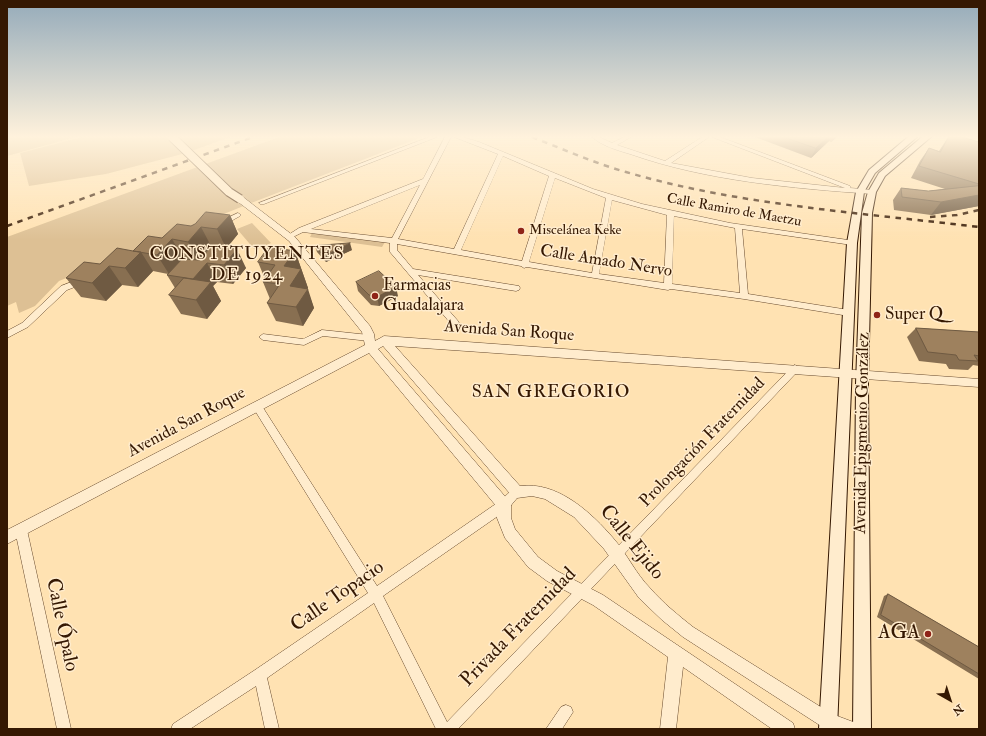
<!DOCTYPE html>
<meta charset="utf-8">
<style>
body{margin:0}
#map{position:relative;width:986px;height:736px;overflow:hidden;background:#ffe2b2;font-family:"IM FELL Double Pica",serif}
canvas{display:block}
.frame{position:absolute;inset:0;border:8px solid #351802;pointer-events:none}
.north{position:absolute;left:930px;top:680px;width:40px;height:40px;-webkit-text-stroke:3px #ffeccd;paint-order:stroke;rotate:141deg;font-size:11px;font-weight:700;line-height:16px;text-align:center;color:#351802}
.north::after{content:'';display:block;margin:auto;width:14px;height:18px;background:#351802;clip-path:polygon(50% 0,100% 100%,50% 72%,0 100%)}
</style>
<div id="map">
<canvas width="986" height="736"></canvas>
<div class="frame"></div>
<div class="north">N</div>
</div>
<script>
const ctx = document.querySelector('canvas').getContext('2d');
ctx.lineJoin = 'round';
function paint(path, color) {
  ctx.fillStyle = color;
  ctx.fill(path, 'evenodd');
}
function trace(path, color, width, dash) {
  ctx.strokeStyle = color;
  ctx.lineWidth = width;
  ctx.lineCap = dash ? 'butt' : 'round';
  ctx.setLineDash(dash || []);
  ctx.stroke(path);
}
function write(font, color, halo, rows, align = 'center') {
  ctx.font = font + ' "IM FELL Double Pica",serif';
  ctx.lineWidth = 3;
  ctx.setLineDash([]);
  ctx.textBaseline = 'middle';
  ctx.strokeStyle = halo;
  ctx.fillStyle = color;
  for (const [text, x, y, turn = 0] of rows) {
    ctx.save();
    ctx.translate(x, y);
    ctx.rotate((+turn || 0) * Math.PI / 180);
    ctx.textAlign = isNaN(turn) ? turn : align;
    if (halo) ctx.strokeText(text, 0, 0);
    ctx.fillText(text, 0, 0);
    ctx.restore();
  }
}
const green = new Path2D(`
 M7 137H76L7 156Z
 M82 137H230L186 153 106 174 29 186 20 153Z
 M279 137H422L246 205 59 281 35 306 19 313 16 302 7 306V237Z
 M252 223 271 243 255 250 237 229Z
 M312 233 385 242 382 247 310 237Z`);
const minor = new Path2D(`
 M429 137H437L264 204H260L259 203Z
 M445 137H451L398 239 454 249 498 154 454 137H463L479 142 593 189 642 204 730 223 855 241V245H852L742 229 748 294 849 310 853 313 849 316 744 299 671 289 668 290 527 267 524 268 521 266 397 244V250L413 269 519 286 520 288 519 290 516 291 418 275 458 321 459 323 455 326 452 325 390 252V243L303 232 289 239 285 237 299 228 423 179ZM503 156 549 176 522 261 461 250ZM555 178 606 198 592 273 529 262ZM420 185 392 238 311 229ZM612 200 667 215 664 283 599 274ZM674 216 735 228 740 293 672 284Z
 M592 137H599L612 143 624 137H631L617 145 665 161 702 137H709L671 163 752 178 845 188 712 137H720L850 186 851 187 850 188 872 190 875 192 872 194C791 188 707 181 630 154 617 150 602 146 592 137Z
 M238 213 241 215 240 216 224 225H221L217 223Z
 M82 278 85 279 86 281 85 283 67 290 28 327 7 338V331L22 323 61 286Z
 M322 330 369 335 373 338 369 341 323 336 304 345 263 340 259 337 263 334 303 339Z
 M795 365 798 367 800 369 798 371 458 729H436L374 603 267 678 279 729H265L256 686 190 729H171L173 724 255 670 368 593 254 409 252 406 254 403 257 402 260 403 377 586 500 501 513 489 517 487 521 489 522 492 508 509 383 596 447 722 792 367Z
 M21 525 25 526 27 530 71 729H57L15 530 17 526Z
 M566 705 571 707 573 712 562 729H546L561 707Z`);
const tertiary = new Path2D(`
 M237 197H243L295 237 370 326 374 334 375 341 384 336 979 379V387L395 346 520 486C557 481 591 512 614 539 627 554 636 574 650 588 663 603 678 615 693 627L832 714 856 723 858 729H829L821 726 683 637 662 620 639 598 604 549 574 517 545 499 532 496 517 498 512 496 383 346 378 349 509 501 511 505V518L515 529 538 557 557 571 603 595 793 723 795 729H772L683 667 676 729H660L668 657 593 605 547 581 528 567 505 538 497 518V507L369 353 7 544V530L365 345 362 332 289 241 237 201Z`);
const secondary = new Path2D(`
 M908 137H917L875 173 864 192 857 243 837 729H819L847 243 856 192 869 170Z
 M922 137H931L885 176 876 192 872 213 868 384 871 729H853L856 384 862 213 868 192 879 173Z`);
const rail = new Path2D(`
 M532 137C563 149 594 163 626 172 738 205 863 213 979 227
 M930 217 957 215 979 210
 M7 226 253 137`);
const tertiaryBridge = new Path2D(`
 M172 137 229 192 240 199`);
const wall = new Path2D(`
 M755 137H837L831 142 829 141 811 158Z
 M948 137H962L979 142V206L931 215 894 210 893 200 901 188 928 191 945 189 911 178 920 161 929 148 939 151Z
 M230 215 238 234 227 248 246 268 233 284 217 282 213 286 221 301 207 319 181 314 169 295 175 288 167 275 168 274 153 271 138 287 122 285 106 301 81 297 66 278 133 251 191 226ZM211 246H212L200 260H199Z
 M315 246 352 250 326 262 317 252Z
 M295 251 308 288 307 289 314 308 303 326 276 321 267 303 270 299 263 282 265 279 258 262Z
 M356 282 398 296 379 306 371 305 358 291Z
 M916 328 979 332V366L973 365 968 370 949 369 946 364 919 361 907 337Z
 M888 594 979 647V679L877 617 884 596Z`);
const shadedWall = new Path2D(`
 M828 137H831L829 141 811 158 816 148Z
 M834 137H837L831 142Z
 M979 195V206L931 215 941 202Z
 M230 215 238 234 226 248 217 229Z
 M201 227 211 246 198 261 188 242Z
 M172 239 183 258 169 274 157 255Z
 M350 243 352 250 326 262 324 256Z
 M237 249 246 268 233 284 224 265Z
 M295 251 308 288 297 305 290 286 284 266Z
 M141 252 153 271 138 287 125 268Z
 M207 263 217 282 213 286 221 301 207 319 196 300 193 279Z
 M109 266 122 285 106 301 92 283Z
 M396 287 398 296 379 306 377 297Z
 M308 289 314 308 303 326 296 307Z`);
const building = new Path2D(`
 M784 137H828L816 148Z
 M949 137H962L979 142V184L919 166 929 148 940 152Z
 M979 186V195L941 202 902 197 901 188 928 191Z
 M206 212 230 215 217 229 201 227 188 242 172 239 157 255 133 251 141 252 125 268 109 266 92 283 66 278 84 262 100 264 117 248 133 251 148 236 162 238 177 224 191 226 195 224Z
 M350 243 324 256 315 246Z
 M212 245 237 249 224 265 207 263 193 279 167 275 182 259 200 260Z
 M269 247 295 251 284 266 301 269 290 286 308 289 296 307 267 303 280 284 263 282 275 265 258 262Z
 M379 271 396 287 377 297 369 295 356 282Z
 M184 278 211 282 196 300 169 295Z
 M916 328 979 332V356L974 355 978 361 959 360 956 355 928 352Z
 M888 594 979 647V674L881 615Z`);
const markers = [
 [521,231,4,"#8f2418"],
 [375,296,4,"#8f2418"],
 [877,315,4,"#8f2418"],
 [928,634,4,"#8f2418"]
];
const farStreetnames = [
 ["Calle Ramiro de Maetzu",734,211,10]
];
const farPoinames = [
 ["Miscelánea Keke",529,231]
];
const streetNames = [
 ["Calle Amado Nervo",606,262,9],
 ["Avenida San Roque",509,332,4],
 ["Avenida San Roque",187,423,-28],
 ["Avenida Epigmenio González",863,433,-89],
 ["Prolongación Fraternidad",703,443,-46]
];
const poiNames = [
 ["Farmacias",383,286],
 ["Guadalajara",383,306],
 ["Super Q",885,315]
];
const neighbourhoodNames = [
 ["CONSTITUYENTES",247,255],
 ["DE 1924",247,276],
 ["SAN GREGORIO",551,393]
];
const nearStreetnames = [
 ["Calle Ejido",631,543,51],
 ["Calle Topacio",338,597,-35],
 ["Calle Ópalo",61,625,78],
 ["Privada Fraternidad",519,628,-46]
];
const nearPoinames = [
 ["AGA",920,634]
];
paint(green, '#ddc094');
trace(minor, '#684a2e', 1);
trace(tertiary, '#684a2e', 1);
trace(secondary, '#351802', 2);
paint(minor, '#ffeccd');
paint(tertiary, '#ffeccd');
paint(secondary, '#ffeccd');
trace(rail, '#351802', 2.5, [5.5, 5.5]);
trace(tertiaryBridge, '#684a2e', 10, []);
trace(tertiaryBridge, '#ffeccd', 8);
paint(wall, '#886f51');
paint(shadedWall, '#6f5a42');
paint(building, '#9e815e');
trace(building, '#6f5a42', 1);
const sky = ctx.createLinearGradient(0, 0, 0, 240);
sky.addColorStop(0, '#95abba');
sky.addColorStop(0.57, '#fff2dc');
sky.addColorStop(1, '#fff2dc00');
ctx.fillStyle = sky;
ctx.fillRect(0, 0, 986, 240);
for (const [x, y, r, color] of markers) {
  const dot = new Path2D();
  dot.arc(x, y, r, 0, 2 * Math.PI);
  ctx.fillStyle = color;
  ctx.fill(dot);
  trace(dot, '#ffeccd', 1.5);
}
write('14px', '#351802', '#ffeccd', farStreetnames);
write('14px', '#351802', '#ffeccd', farPoinames, 'left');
write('17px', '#351802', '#ffeccd', streetNames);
write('17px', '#351802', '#ffeccd', poiNames, 'left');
ctx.letterSpacing = '1px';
write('18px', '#351802', '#ffeccd', neighbourhoodNames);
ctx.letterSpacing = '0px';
write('20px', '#351802', '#ffeccd', nearStreetnames);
write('20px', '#351802', '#ffeccd', nearPoinames, 'right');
</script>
